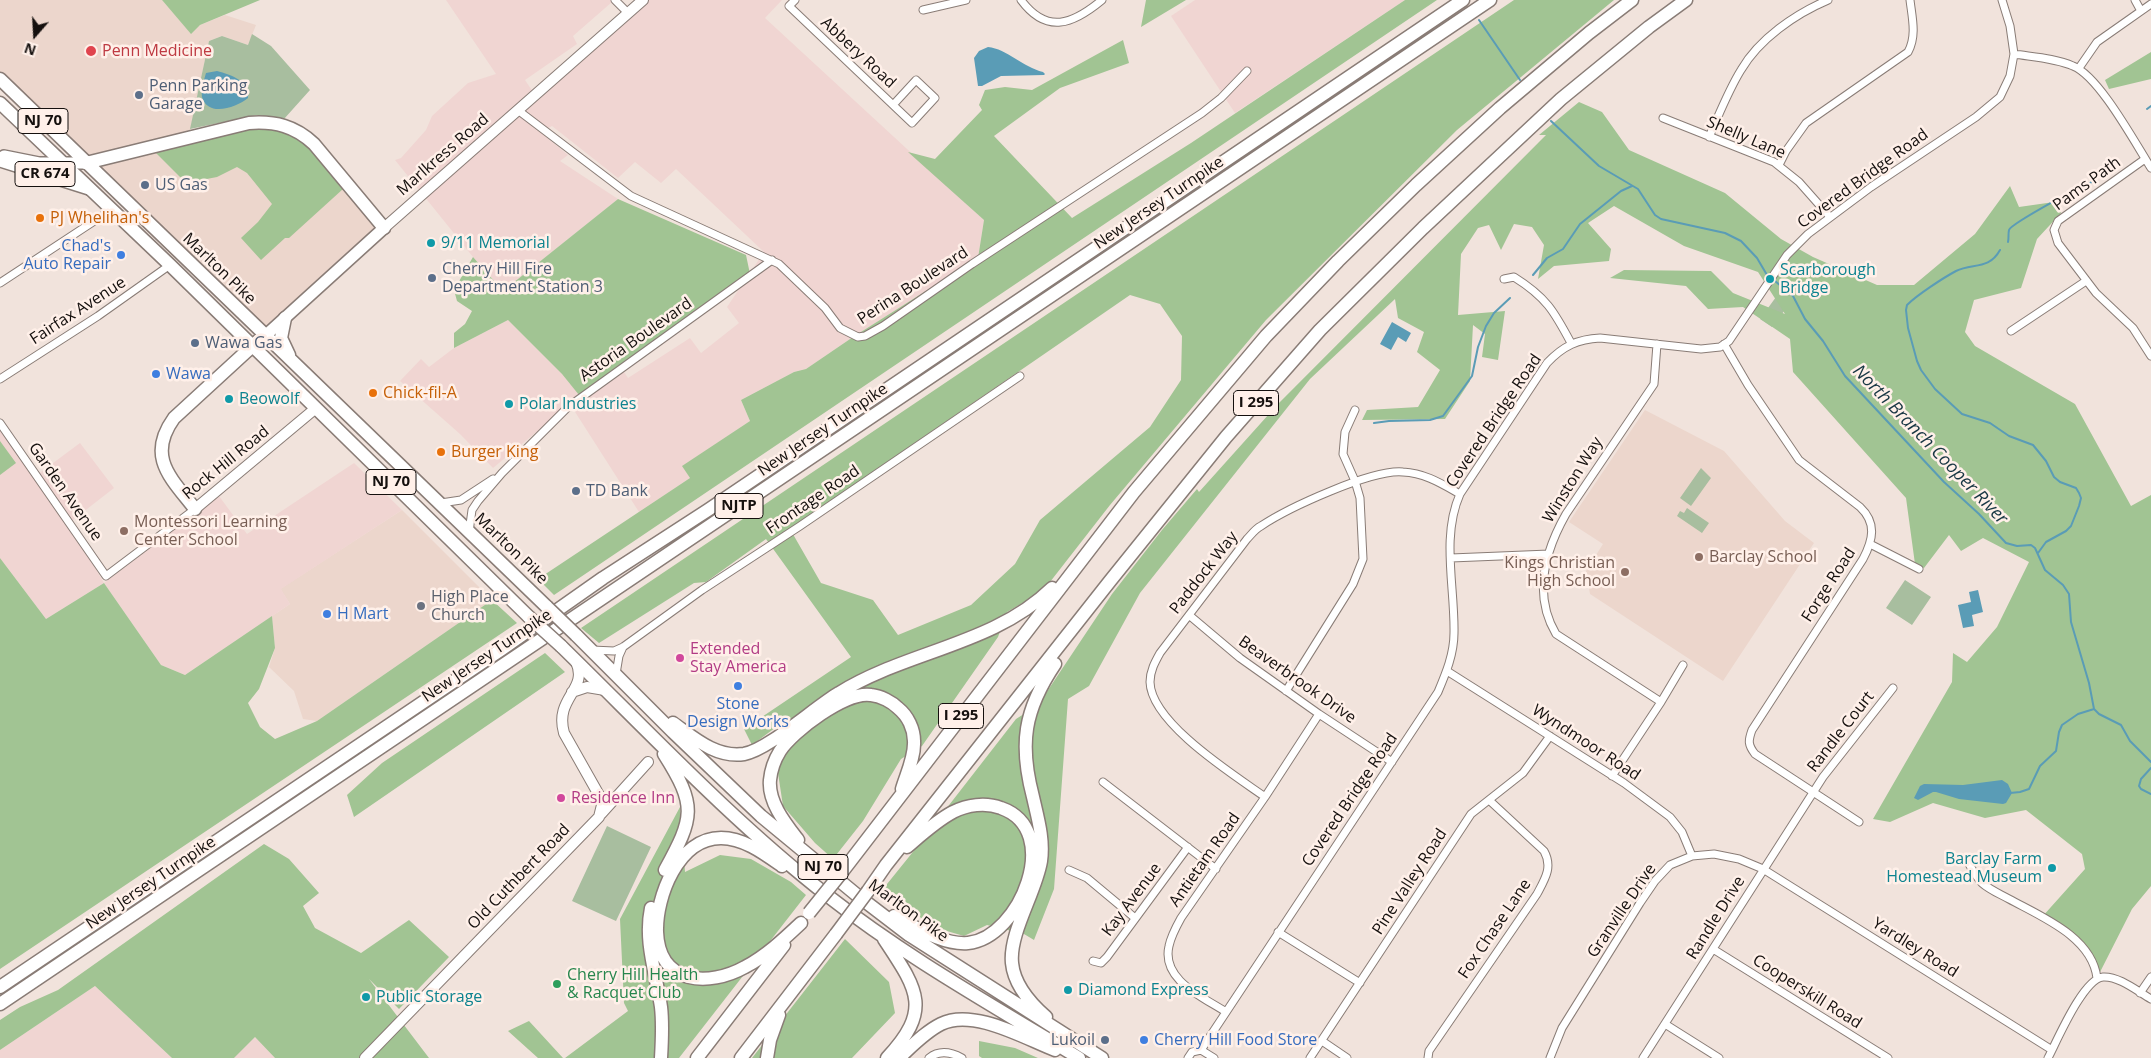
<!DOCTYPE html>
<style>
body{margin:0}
#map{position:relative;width:2151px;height:1058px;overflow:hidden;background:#f1e3dc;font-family:"Open Sans",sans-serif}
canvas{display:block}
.north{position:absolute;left:10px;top:10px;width:50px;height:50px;-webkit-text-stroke:4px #fff0e9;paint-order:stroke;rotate:199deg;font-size:14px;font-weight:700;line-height:20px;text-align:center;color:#15100e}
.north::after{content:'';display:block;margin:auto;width:18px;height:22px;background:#15100e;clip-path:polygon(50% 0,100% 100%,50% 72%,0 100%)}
</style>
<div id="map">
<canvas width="2151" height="1058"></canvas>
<div class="north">N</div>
</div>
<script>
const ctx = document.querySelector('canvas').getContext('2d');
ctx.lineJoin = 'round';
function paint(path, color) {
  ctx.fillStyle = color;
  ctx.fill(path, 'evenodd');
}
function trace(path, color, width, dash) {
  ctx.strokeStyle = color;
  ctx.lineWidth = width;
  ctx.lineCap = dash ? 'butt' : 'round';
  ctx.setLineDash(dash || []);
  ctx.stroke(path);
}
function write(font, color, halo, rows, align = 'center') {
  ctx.font = font + ' "Open Sans",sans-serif';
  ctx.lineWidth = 5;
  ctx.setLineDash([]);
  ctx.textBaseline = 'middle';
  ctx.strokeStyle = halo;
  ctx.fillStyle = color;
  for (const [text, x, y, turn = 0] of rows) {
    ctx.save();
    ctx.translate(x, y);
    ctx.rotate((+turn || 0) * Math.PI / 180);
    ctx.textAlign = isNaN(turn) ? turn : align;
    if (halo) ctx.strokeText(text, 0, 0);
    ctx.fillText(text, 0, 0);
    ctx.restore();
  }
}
const built = new Path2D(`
 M0 0H162L191 33 200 25 225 15 256 25 248 45 222 36 209 41 189 136 280 124 384 228 265 336 0 79Z
 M1645 410 1724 451 1785 521 1814 543 1723 681 1590 594 1586 571 1603 544 1569 522Z
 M402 510 492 600 317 721 303 719 294 691 269 667 275 648 272 616 290 604 280 589Z`);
const industrial = new Path2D(`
 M446 0H611L612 2 573 36 577 44 525 80 535 95 645 0H782L765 18 984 220 978 258 853 337 806 369 794 372 741 400 750 421 683 466 690 478 639 512 570 404 493 468 460 434 400 381 421 359 429 367 454 348 508 320 562 374 579 394 620 366 628 378 690 338 701 353 739 323 727 307 764 252 676 169 661 183 635 162 618 178 552 126 540 132 568 155 560 161 618 199 503 291 473 257 395 160 401 158 426 130 432 116 468 83 496 74Z
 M1195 0H1405L1235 113 1171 16Z
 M0 428 37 475 80 443 114 488 69 523 104 583 219 496 247 534 354 463 402 510 281 589 290 604 185 675 161 665 104 583 46 619 0 558Z
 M95 986 172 1058H0V1050Z
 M255 1037 275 1058H234Z`);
const green = new Path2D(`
 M252 34 271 46 310 90 284 119 257 115 190 129 209 41 222 36 248 45Z
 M1776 297 1788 306 1772 327 1760 319Z
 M1701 468 1711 478 1691 506 1680 498Z
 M1687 508 1709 523 1702 533 1677 516 1680 511 1684 513Z
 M1905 580 1931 597 1912 625 1886 608Z
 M607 826 651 847 616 921 572 901Z`);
const forest = new Path2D(`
 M162 0H260L200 25 191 34Z
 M1146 0H1186L1141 27Z
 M1405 0H1437L554 595 538 579 690 478 682 466 750 421 741 400 794 372 806 369 853 337 978 258 984 220 908 152 935 159 982 110 979 105 985 90 1005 87 1032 90 1123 40 1129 63 1060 88 994 136 1072 218 1191 143Z
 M1514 0H1614L1457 130 1266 320 1110 505 1043 591 1007 612 998 637 922 746 901 759 863 821 833 859 815 843 783 806 778 773 787 719 752 745 744 729 851 657 766 539 706 582 694 583 599 643 581 628ZM1130 295 1160 304 1182 336 1181 380 1150 427 1040 520 1015 564 971 605 898 635 873 600 821 583 790 529Z
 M2151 52V79L2109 89 2105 80Z
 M1579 102 1602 112 1629 150 1725 193 1781 239 1813 257 1877 285H1914L1975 234 2010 186 2019 207 2054 202 2061 213 2037 239 2021 288 1974 300 1965 332 1975 346 2075 404 2131 506 2151 495V886L2132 909 2097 978 2086 950 2042 917 2085 869 2082 854 2026 810 1985 818 1933 803 1890 822 1873 819 1952 682 1953 653 1967 662 1997 627 2029 562 1983 538 1961 551 1949 535 1924 568 1915 564 1906 498 1793 372 1790 339 1743 307 1708 309 1686 286 1610 278 1624 270 1711 271 1733 293 1785 314 1758 272 1684 246 1614 206 1588 223 1611 249 1609 261 1554 266 1538 279 1544 245 1532 227 1514 224 1501 250 1489 225 1478 228 1461 254 1458 315 1505 311 1498 360 1482 357 1485 334 1473 325 1470 381 1445 419 1362 420 1367 410 1418 407 1440 370 1417 352 1424 332 1398 318 1395 299 1310 379 1140 593 1089 686 1068 699 1054 889 1034 940 1024 934 987 925 964 936 933 927 883 889 929 832 946 809 1016 719 1038 705 1112 594 1162 530 1197 489 1199 492 1278 404 1546 135H1539Z
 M273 128C310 141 320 160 343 189L289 238H285L261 260 241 238 258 222 272 204 247 173 237 167 217 177 186 183 156 153 243 130Z
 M618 199 746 255 750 274 579 395 562 374 508 320 454 348V333L465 324 472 311 457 301 454 290 473 257 503 291Z
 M0 441 16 463 0 475Z
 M0 558 46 619 104 583 161 665 185 675 272 616 275 648 259 689 248 703 260 727 275 739 317 721 492 600 517 623 0 969Z
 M545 653 565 672 354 817 347 795 382 763Z
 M680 807 685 872 720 855 751 859 791 882 806 895 679 1058H565L628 1011 624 1003 620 919Z
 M264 844 289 859 319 893 303 906 315 928 361 953 409 920 449 957 399 1009 369 979 429 1058H275L255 1037 234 1058H172L95 986 0 1050V1020L20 1007 58 990Z
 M845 939 889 982 895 1013 852 1058H752Z
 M529 1021 563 1058H538L508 1031Z
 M979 1041 1015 1048 1038 1058H982L979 1056Z`);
const water = new Path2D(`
 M988 47C1007 49 1023 67 1043 72L1045 74 1044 75 1001 76 982 86H978L974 58 979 51Z
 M217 71C231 75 251 81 248 98 237 107 208 118 202 97 201 90 204 80 206 73Z
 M1392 322 1411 333 1406 342 1398 337 1391 350 1380 344Z
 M1978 590 1983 612 1972 615 1974 626 1963 628 1958 605 1971 602 1969 592Z
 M2002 780 2008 784 2012 793 2006 803 2003 804 1959 799 1936 792H1933L1918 800 1914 798 1920 786 1924 784 1963 785Z`);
const stream = new Path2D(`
 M1479 20 1520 80
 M2147 109 2151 106
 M1551 121 1599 166 1638 189 1655 215 1661 219 1725 233 1741 241 1757 258 1767 275
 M2070 194 2079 191 2093 181
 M2008 242C2009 238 2008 234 2009 230 2011 224 2057 200 2065 195
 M2000 250C1989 270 1973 263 1956 271 1943 278 1917 295 1907 305L1906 310 1908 328 1917 361 1921 370 1935 389 1962 414 1990 423 2009 436 2033 445 2046 461 2054 477 2060 482 2076 488 2079 493 2081 498 2079 506 2071 526 2066 531 2046 542 2038 553
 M1533 275 1547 258 1563 249 1580 224 1621 191 1632 186
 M1775 281 1793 296 1805 319 1823 341 1845 376 1944 482 1979 514 2006 543 2017 546 2031 545 2035 548 2045 570 2063 585 2069 594 2071 622 2089 683 2094 709 2099 714 2121 725 2130 741 2151 762
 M1374 423 1389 421 1430 420 1443 416 1472 376 1478 347 1486 326 1494 313 1510 298
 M2151 768 2141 779 2139 786 2141 789 2151 794
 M2010 793 2020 792 2029 789 2040 766 2056 751 2059 732 2062 725 2078 714 2094 709`);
const street = new Path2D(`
 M615 0 628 13
 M795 0 789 6 912 123 935 98 916 80 893 105
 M1021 0C1047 35 1073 24 1102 0
 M2135 0 2141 11
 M923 10 966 0
 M2014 54C2033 57 2055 58 2073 66 2099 76 2135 143 2151 168
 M2079 68 2097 42 2151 4
 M519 111 631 196 779 264 825 308 840 328 858 337 865 336 883 326 972 264 1202 113 1221 98 1247 71
 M1663 118 1774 162 1799 182 1830 217
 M1709 137C1719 115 1728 91 1741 70 1759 39 1795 14 1828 0
 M2145 159 2058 221 2054 230 2058 243 2096 293 2133 328 2151 356
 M1779 165 1786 151 1806 123 1908 52C1917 36 1912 17 1910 0
 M1504 279 1514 277C1546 297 1554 311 1571 343
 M0 283 111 210
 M2011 331 2086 281
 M1657 344 1654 384 1566 514C1545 551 1533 595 1556 634L1661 702
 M1724 344 1748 385 1799 460 1860 507C1877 523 1873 540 1863 559L1752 730C1748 741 1748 745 1755 754L1859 822
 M0 379 98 316 170 265
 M0 423 106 576 195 509
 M441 503 461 500 493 479
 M469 532 472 510 478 501 502 473 568 407 772 260
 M1870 544 1919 569
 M1451 558 1549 554
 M1189 615 1240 658 1319 714 1392 762
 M592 650 614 651 623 647 702 590 800 526 1020 376
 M1447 671 1624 783 1670 817 1682 832 1692 856
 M616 674 619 656 623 647
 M1286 691 1353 584 1363 559 1360 498 1355 481 1343 454 1345 432 1355 410
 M1612 776 1661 702 1683 665
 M1103 782 1216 869
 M1265 797C1234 775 1151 723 1150 682 1150 671 1155 662 1160 653L1247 539C1251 535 1255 529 1261 526 1288 508 1372 469 1403 472 1425 473 1442 484 1460 494
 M1969 864C1973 871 1977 878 1982 883 1990 890 2000 894 2009 899 2042 917 2092 937 2097 978
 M1069 870 1087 878 1135 918
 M1278 932 1360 983
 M1713 949 1888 1058
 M1093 961 1101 963 1107 957 1188 847
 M2140 993 2151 977
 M1226 1012C1203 997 1161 980 1169 946 1171 936 1176 927 1181 918L1265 797 1319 714
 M1665 1024 1719 1058
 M1322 1041 1347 1058
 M1201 1050 1214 1058
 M929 1058C939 1050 951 1052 962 1058
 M1188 1058 1192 1052 1201 1050 1438 692C1446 673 1454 654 1454 633 1455 587 1441 537 1460 494L1547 363C1563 346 1578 339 1600 338L1701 349 1720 347 1729 341 1787 255 1808 234 1871 187 1976 117 2000 97 2010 76 2014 54 2010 26 2002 0
 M1310 1058 1471 814 1523 773 1550 736
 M1428 1058 1429 1051 1537 894C1545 879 1553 867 1544 851L1489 800
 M1550 1058 1562 1028 1640 903 1655 881 1670 865 1692 856 1714 854 1739 859 1763 869 2052 1050
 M1643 1058 1823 777 1893 688
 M2048 1058C2057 1041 2083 979 2103 977 2119 976 2137 991 2151 999`);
const secondary = new Path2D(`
 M384 228 643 0
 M195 509 316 408
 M572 692 587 687 605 690
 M601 814 648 762
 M365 1058 599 817 602 805 599 795 564 733C554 697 589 690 576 662`);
const primary = new Path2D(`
 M4 156 39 163H86
 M0 161 89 189
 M265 336 384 228`);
const highway = new Path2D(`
 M0 79 547 607
 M0 103 170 265 529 617
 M86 163 249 123C275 121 295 126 314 144L384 228
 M285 318 281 338 289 355
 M195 509C171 478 146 457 174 418L259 340
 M576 635 673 732 761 816 858 896 909 935 1102 1058
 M561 646C648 731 732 821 828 896 907 958 994 1006 1079 1058
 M673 723C694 738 716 758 744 754 768 750 815 707 839 693 906 651 994 645 1052 588
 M664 754C697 806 694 817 665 870
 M798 840C785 823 768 802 770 780 771 770 775 759 780 751 793 731 846 691 871 695 881 696 892 702 898 708 908 716 914 729 914 741 915 757 906 775 902 789
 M782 866C765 854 744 838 721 838 678 838 656 897 657 932 659 985 709 987 745 967 766 956 784 939 801 923
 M842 872 1134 492 1266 336 1338 261 1416 185 1500 108 1589 33 1632 0
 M868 891 886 865 1110 581 1226 437 1320 330 1423 228 1561 99 1649 27 1686 0
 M651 908C644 942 656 973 661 1007 663 1024 662 1041 661 1058
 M894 916C916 927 942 945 968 943 1020 938 1064 830 1001 808 985 802 967 805 953 812 936 821 921 835 907 847
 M884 939C917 989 933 1009 887 1058
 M0 987 502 649 603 578 708 510 1463 0
 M0 1004 1490 0
 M1046 1017C1030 1003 1014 984 1012 963 1009 933 1036 892 1041 861 1044 839 1038 819 1033 797 1019 744 1024 710 1055 664
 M697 1058 784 945
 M741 1058 836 934
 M767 1058 770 1040 779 1015
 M899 1058C912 1046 925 1032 941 1024 973 1008 1024 1038 1055 1050`);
const highwayBridge = new Path2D(`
 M547 607 576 635
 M529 617 561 646
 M809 913 842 872
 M836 934 868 891`);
const markers = [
 [91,51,6,"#e0444e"],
 [139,95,5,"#5c6f8a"],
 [145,185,5,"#5c6f8a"],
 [40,218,5,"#e8710a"],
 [431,243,5,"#0f9aa8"],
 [121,255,5,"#3f7fe0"],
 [432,278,5,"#5c6f8a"],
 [1770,279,5,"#0f9aa8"],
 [195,343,5,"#5c6f8a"],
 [156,374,5,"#3f7fe0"],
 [373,393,5,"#e8710a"],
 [229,399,5,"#0f9aa8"],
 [509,404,5,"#0f9aa8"],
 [441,452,5,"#e8710a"],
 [576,491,5,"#5c6f8a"],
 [124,531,5,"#8d6e63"],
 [1699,557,5,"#8d6e63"],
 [1625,572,5,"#8d6e63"],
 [421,606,5,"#6b7280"],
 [327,614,5,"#3f7fe0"],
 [680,658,5,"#d1479c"],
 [738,686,5,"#3f7fe0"],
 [561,798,5,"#d1479c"],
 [2052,868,5,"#0f9aa8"],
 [557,984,5,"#2e9e5b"],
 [1068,990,5,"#0f9aa8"],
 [366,997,5,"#0f9aa8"],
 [1105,1040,5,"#5c6f8a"],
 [1144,1040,5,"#3f7fe0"]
];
const shields = [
 [43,121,50],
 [45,174,60],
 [1256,403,45],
 [391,482,50],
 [739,506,48],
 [961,716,45],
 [823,867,50]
];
const shieldNames = [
 ["NJ 70",43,121],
 ["CR 674",45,174],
 ["I 295",1256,403],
 ["NJ 70",391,482],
 ["NJTP",739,506],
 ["I 295",961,716],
 ["NJ 70",823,867]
];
const healthNames = [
 ["Penn Medicine",102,51]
];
const streetNames = [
 ["Abbery Road",858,53,43],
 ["Shelly Lane",1746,138,23],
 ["Marlkress Road",443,155,-41],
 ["Covered Bridge Road",1863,179,-36],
 ["Pams Path",2087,184,-36],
 ["New Jersey Turnpike",1159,203,-34],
 ["Marlton Pike",219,269,44],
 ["Perina Boulevard",913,286,-33],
 ["Fairfax Avenue",78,311,-33],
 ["Astoria Boulevard",636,340,-35],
 ["Covered Bridge Road",1494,421,-56],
 ["New Jersey Turnpike",823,430,-34],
 ["Rock Hill Road",226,463,-39],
 ["Winston Way",1573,480,-58],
 ["Garden Avenue",65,492,55],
 ["Frontage Road",813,500,-34],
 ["Marlton Pike",511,549,44],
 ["Paddock Way",1204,573,-52],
 ["Forge Road",1829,585,-57],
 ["New Jersey Turnpike",487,656,-34],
 ["Beaverbrook Drive",1297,680,35],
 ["Randle Court",1841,732,-52],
 ["Wyndmoor Road",1586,743,33],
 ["Covered Bridge Road",1350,800,-56],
 ["Antietam Road",1205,860,-55],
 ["Old Cuthbert Road",519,877,-46],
 ["Pine Valley Road",1410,882,-57],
 ["New Jersey Turnpike",151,883,-34],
 ["Kay Avenue",1132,900,-53],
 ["Marlton Pike",908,911,36],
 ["Granville Drive",1622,911,-56],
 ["Randle Drive",1716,918,-58],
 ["Fox Chase Lane",1495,929,-56],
 ["Yardley Road",1915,948,32],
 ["Cooperskill Road",1807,992,32]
];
const serviceNames = [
 ["Penn Parking",149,86],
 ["Garage",149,104],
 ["US Gas",155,185],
 ["Cherry Hill Fire",442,269],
 ["Department Station 3",442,287],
 ["Wawa Gas",205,343],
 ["TD Bank",586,491],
 ["Lukoil",1095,1040,"right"]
];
const foodNames = [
 ["PJ Whelihan's",50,218],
 ["Chick-fil-A",383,393],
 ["Burger King",451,452]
];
const cultureNames = [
 ["9/11 Memorial",441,243],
 ["Scarborough",1780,270],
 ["Bridge",1780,288],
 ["Beowolf",239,399],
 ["Polar Industries",519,404],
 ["Barclay Farm",2042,859,"right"],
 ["Homestead Museum",2042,877,"right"],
 ["Diamond Express",1078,990],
 ["Public Storage",376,997]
];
const shopNames = [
 ["Chad's",111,246,"right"],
 ["Auto Repair",111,264,"right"],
 ["Wawa",166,374],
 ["H Mart",337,614],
 ["Stone",738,704,"center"],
 ["Design Works",738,722,"center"],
 ["Cherry Hill Food Store",1154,1040]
];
const educationNames = [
 ["Montessori Learning",134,522],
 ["Center School",134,540],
 ["Barclay School",1709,557],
 ["Kings Christian",1615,563,"right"],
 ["High School",1615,581,"right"]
];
const worshipNames = [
 ["High Place",431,597],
 ["Church",431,615]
];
const hotelNames = [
 ["Extended",690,649],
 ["Stay America",690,667],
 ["Residence Inn",571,798]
];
const leisureNames = [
 ["Cherry Hill Health",567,975],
 ["& Racquet Club",567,993]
];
const waterNames = [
 ["North Branch Cooper River",1930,445,46]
];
paint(built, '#ecd6cc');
paint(industrial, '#f0d5d2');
paint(green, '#a8be9f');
paint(forest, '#a1c493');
paint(water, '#5a9cb6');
trace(stream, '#5a9cb6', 2);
trace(street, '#897c76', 9);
trace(secondary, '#897c76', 12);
trace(primary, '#897c76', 14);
trace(highway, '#897c76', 15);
trace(street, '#fff', 7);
trace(secondary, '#fff', 10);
trace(primary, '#fff', 11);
trace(highway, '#fff', 12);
trace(highwayBridge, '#897c76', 15, []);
trace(highwayBridge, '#fff', 12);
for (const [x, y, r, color] of markers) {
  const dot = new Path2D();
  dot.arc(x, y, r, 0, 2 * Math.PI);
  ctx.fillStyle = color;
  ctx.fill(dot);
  trace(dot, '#fff0e9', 2);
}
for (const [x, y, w] of shields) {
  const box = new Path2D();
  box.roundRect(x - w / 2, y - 12.5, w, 25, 4);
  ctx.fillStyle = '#fff0e9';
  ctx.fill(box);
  trace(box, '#15100e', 1);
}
write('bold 15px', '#15100e', null, shieldNames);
write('16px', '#be3a42', '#fff0e9', healthNames, 'left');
write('16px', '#15100e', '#fff0e9', streetNames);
write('16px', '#4e5e75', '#fff0e9', serviceNames, 'left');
write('16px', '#c56008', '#fff0e9', foodNames, 'left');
write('16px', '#0d838f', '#fff0e9', cultureNames, 'left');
write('16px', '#366cbe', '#fff0e9', shopNames, 'left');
write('16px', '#785e54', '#fff0e9', educationNames, 'left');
write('16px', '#5b616d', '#fff0e9', worshipNames, 'left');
write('16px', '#b23c85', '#fff0e9', hotelNames, 'left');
write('16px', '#27864d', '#fff0e9', leisureNames, 'left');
write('italic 18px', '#173643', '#fff0e9', waterNames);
</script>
